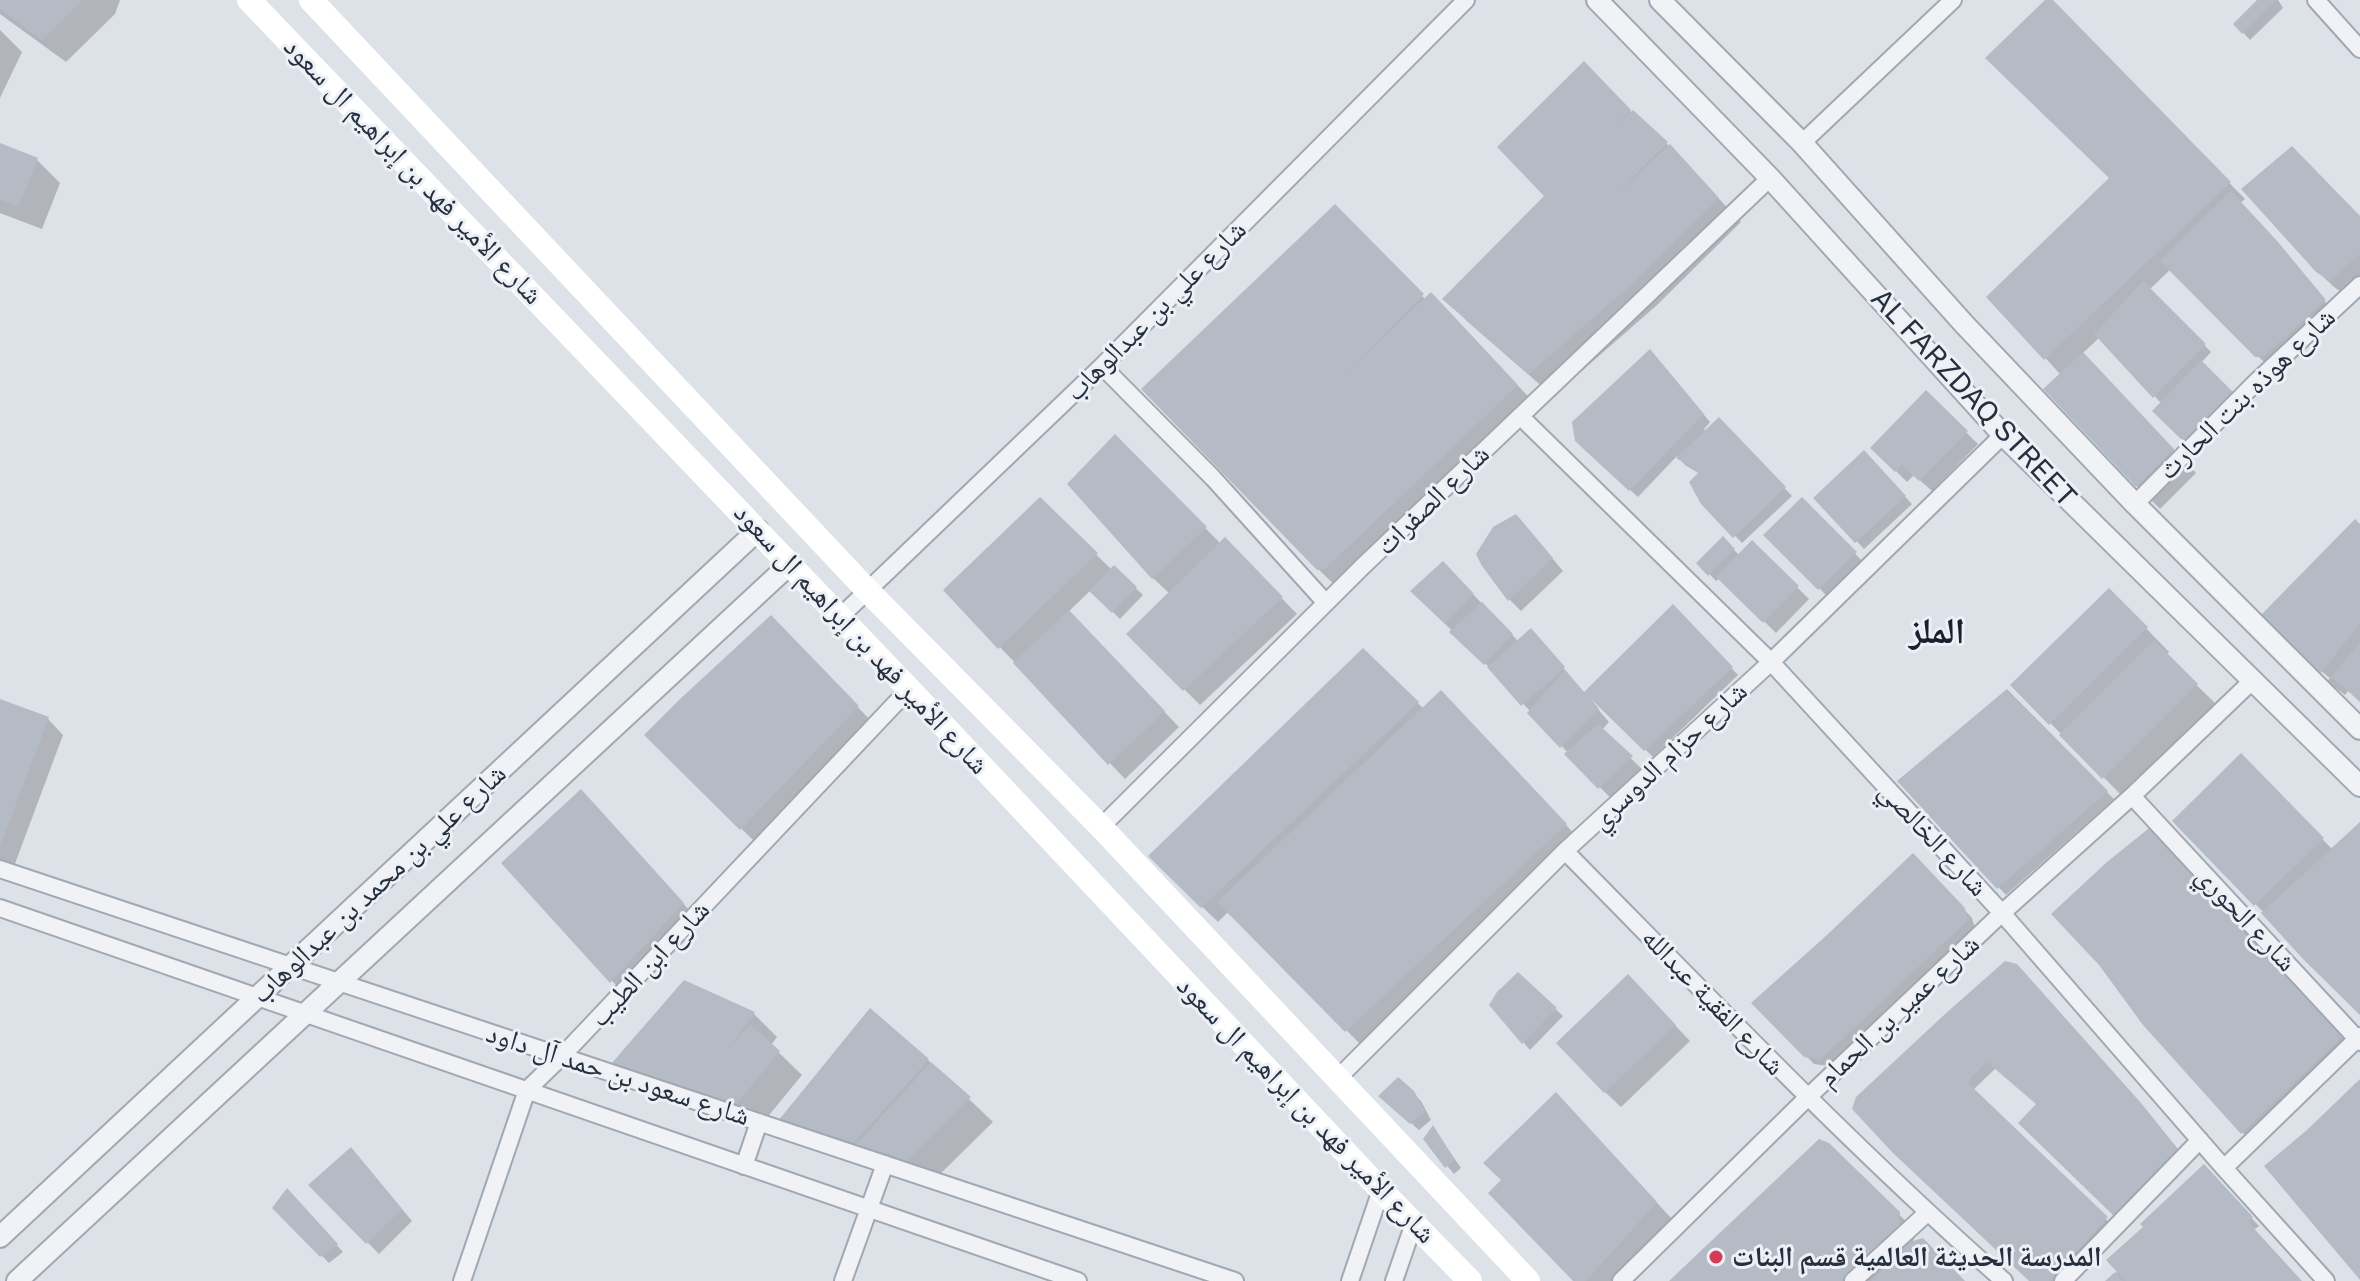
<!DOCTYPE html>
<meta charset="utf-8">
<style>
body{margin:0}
canvas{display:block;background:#dde1e8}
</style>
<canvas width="2360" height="1281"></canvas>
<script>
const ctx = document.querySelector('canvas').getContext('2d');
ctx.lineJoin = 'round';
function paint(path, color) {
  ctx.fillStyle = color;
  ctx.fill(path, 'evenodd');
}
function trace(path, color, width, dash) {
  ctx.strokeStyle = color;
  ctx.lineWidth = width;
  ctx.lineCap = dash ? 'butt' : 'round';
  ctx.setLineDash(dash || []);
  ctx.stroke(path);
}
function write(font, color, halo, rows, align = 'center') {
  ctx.font = font + ' "Public Sans","Noto Naskh Arabic",sans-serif';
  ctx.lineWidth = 6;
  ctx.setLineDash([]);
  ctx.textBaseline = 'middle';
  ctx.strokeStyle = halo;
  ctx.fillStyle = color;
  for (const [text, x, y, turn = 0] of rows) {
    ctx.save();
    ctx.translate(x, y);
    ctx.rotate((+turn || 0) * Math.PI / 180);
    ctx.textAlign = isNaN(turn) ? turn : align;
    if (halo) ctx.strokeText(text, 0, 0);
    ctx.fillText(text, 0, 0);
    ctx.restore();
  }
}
const shadow = new Path2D(`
 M0 0H120L115 14 66 62 0 14Z
 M2048 0H2051L2064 14 2245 199 2240 203 2285 252 2331 309 2265 363 2171 269 2149 290 2211 352 2201 363 2244 406 2198 453 2155 411 2162 404 2099 338 2082 354 2196 473 2160 509 2137 486 2061 375 1989 297 2111 178Z
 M2259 0H2278L2283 8 2250 40 2236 25Z
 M0 30 22 52 0 98Z
 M1584 64 1634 115 1667 144 1741 222 1656 306 1553 396 1468 322 1445 299 1547 196Z
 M0 145 37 160 60 183 42 229 0 213Z
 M1335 207 1426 300 1454 318 1540 409 1348 591 1342 592 1318 569Z
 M2360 218V284L2347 296 2334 287 2317 271Z
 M1657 359 1710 422 1704 429 1706 431 1719 419 1792 496 1742 543 1703 502 1700 474 1685 465 1677 456 1638 497 1585 449Z
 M1926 393 1978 444 1932 491 1914 475 1907 482 1873 448Z
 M1115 437 1221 544 1225 540 1297 614 1200 705 1129 634 1170 594 1153 578Z
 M1864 453 1912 504 1864 549 1816 498Z
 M1802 499 1862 561 1827 596 1766 535Z
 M1040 500 1112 570 1114 568 1143 595 1120 619 1091 590 1068 612 1179 727 1125 779 946 590Z
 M2360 527V702L2348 691 2345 695 2310 668 2327 681 2330 678 2296 651Z
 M1527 528 1563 571 1521 611 1510 600 1484 565Z
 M1723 539 1740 556 1752 543 1809 599 1776 633 1720 578 1716 581 1699 563Z
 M1466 587 1519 642H1542L1585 694 1673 607 1738 675 1653 757 1591 696 1589 699 1609 722 1602 730 1654 781 1623 810 1566 754 1568 753 1499 677 1435 614Z
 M2109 590 2169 652 2166 655 2220 708 2127 801 2013 685Z
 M771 617 873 723 757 844 647 735Z
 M1363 650 1424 709 1456 708 1581 841 1362 1046 1229 911 1218 922 1150 856Z
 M2006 692 2114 799 2006 895 1900 782Z
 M0 701 48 719 63 735 13 869 0 864Z
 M2241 756 2333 850 2360 825V1012L2175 821Z
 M597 807 698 920 627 997 504 863Z
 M1913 856 1972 918 1975 928 1828 1066 1814 1064 1754 1003Z
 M2108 863 2352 1040 2249 1139 2242 1132Z
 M2016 965 2148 1112 2184 1158 2123 1223 2038 1105 1996 1068 1973 1090 2113 1226 2063 1281H2032L1903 1160Z
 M1519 975 1563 1016 1530 1050 1491 1005Z
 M684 983 754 1014 777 1037 771 1045 802 1075 756 1131 636 1087 613 1064Z
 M1644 993 1690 1041 1621 1107 1605 1092Z
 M928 1060 993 1122 928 1186 780 1121Z
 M1398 1080 1421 1101 1431 1120 1419 1130 1388 1103Z
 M1571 1110 1672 1219 1615 1281H1576Z
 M1433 1128 1461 1168 1454 1174 1425 1139Z
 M1828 1145 1915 1230 1913 1243 1963 1281H1672Z
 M362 1161 412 1221 379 1254 311 1185Z
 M2204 1167 2259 1226 2253 1230 2301 1281H2107L2118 1271 2146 1227Z
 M294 1198 343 1252 329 1263 274 1207Z`);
const building = new Path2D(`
 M0 0H82L42 40 0 9Z
 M2045 0H2053L2231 182 2044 360 1986 297 2109 178 1985 58Z
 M2257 0H2277L2242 34 2233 24Z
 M1584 61 1631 110 1608 134 1633 110 1668 142 1608 203 1670 144 1719 198 1633 283 1529 374 1442 299 1544 196 1497 147Z
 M0 143 38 158 18 207 0 200Z
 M2292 146 2360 216V254L2330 281 2316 272 2241 189Z
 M2231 191 2278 242 2326 300 2263 357H2255L2160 261Z
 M1335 204 1424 294 1342 377 1431 292 1518 385 1325 569 1317 570 1141 389Z
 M2143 281 2206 344 2153 398 2094 334Z
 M1650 349 1704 414 1629 491 1575 441 1572 422Z
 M2083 352 2174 449 2136 487 2043 389Z
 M2201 360 2234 393 2185 443 2152 411Z
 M1926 390 1968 431 1919 481 1902 465 1895 472 1870 448Z
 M1719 417 1786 487 1733 538 1701 504 1689 482 1699 472 1676 458Z
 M1115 434 1207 527 1152 579 1067 484Z
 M1864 450 1906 496 1855 543 1813 498Z
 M1040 497 1098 553 998 649 943 590Z
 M1802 497 1857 552 1818 590 1763 535Z
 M1516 514 1553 558 1508 601 1482 566 1476 554 1493 527Z
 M2355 519 2360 524V623L2321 673 2285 645 2261 615Z
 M1723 536 1735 549 1708 576 1696 563Z
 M1225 537 1283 597 1183 691 1126 634Z
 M1752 540 1799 586 1763 623 1716 577Z
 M1443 561 1474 594 1445 624 1410 591Z
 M1114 565 1137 587 1112 613 1089 591Z
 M2109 588 2148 627 2049 725 2010 685Z
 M1482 602 1513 634 1484 665 1449 632Z
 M1673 604 1733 667 1644 751 1591 699 1599 709 1560 748 1527 713 1565 670 1584 692Z
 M1069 610 1165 711 1108 765 1013 663Z
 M771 615 859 706 740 830 644 735 679 700Z
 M1531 628 1565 667 1521 706 1487 667Z
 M2154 640 2198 684 2102 779 2059 735Z
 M2360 642V701L2331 677Z
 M1363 648 1419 702 1201 908 1148 856Z
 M2007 689 2108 791 1997 889 1897 781Z
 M1441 690 1567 824 1345 1032 1217 902Z
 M0 699 49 717 0 846Z
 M1598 724 1633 756 1598 789 1564 754Z
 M2241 753 2324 838 2254 906 2172 821Z
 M581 789 684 903 610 983 501 863Z
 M2360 822V1015L2304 960 2261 913Z
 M2153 825 2347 1032 2241 1134 2143 1025 2099 965 2051 914 2107 862Z
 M1913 853 1965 908 1968 920 1820 1060 1804 1057 1751 1003 1827 935Z
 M2005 961 2017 964 2141 1103 2178 1149 2115 1217 2018 1123 2036 1104 1987 1062 1967 1082 2108 1217 2050 1281H2029L1893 1153 1852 1109 1856 1097 1944 1015Z
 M1518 972 1557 1008 1522 1044 1489 1005 1497 992Z
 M1628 974 1676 1025 1604 1093 1556 1043Z
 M684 980 755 1012 727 1051 750 1024 780 1051 732 1109 611 1064Z
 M870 1008 929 1059 854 1143 778 1121Z
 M931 1062 971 1097 904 1164 855 1146Z
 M1398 1077 1414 1091 1425 1111 1410 1124 1378 1096Z
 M2360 1079V1280L2264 1166 2307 1130Z
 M1556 1092 1657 1202 1586 1281H1573L1488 1193 1501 1180 1483 1163Z
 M1433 1125 1455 1160 1445 1168 1423 1139Z
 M1819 1139 1829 1143 1900 1212 1899 1227 1842 1281H1669Z
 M351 1147 402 1209 366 1244 308 1185Z
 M2204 1164 2253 1217 2248 1222 2302 1281H2125L2106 1260 2143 1227 2140 1224Z
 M287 1188 338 1244 320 1257 272 1208Z
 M1923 1238 1965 1281H1871L1910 1242Z
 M2115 1272 2123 1281H2105Z`);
const minor = new Path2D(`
 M2316 0 2360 49
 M1802 143 1953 0
 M1102 366 1213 478 1326 603
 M1520 416 1771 662 2002 913 2224 1168 2326 1281
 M2135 504 2257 381 2360 285
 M840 617 1102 366 1466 0
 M2132 796 2360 1042
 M1101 827 1362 567 1770 178
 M1565 851C1709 997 1850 1145 2004 1281
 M0 869 1235 1281
 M0 908 1078 1281
 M1338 1078 1565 851 1771 662 2003 435
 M744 1166 759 1122
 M2224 1168 2360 1036
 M462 1281 527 1090 562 1056 909 689
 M843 1281 885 1164
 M1350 1281 1381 1190
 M1394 1281 1414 1223
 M1621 1281 1807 1098 2002 913 2132 796 2252 681
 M1853 1281 1927 1213
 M2063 1281 2200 1140`);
const tertiary = new Path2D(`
 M1597 0 1770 178 2003 435 2360 786
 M1660 0 1802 143 1964 324 2135 504 2360 729
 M0 1237 758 530
 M17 1281 790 564`);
const secondary = new Path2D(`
 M249 0 909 689 1381 1190 1470 1281
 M311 0 867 590 1101 827 1528 1281`);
const markers = [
 [1716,1257,8,"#d33c54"]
];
const streetNames = [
 ["شارع الأمير فهد بن إبراهيم ال سعود",413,171,46],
 ["شارع علي بن عبدالوهاب",1156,311,-45],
 ["شارع هوذه بنت الحارث",2247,394,-44],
 ["AL FARZDAQ STREET",1973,398,47],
 ["شارع الصفرات",1433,500,-44],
 ["شارع الأمير فهد بن إبراهيم ال سعود",861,639,47],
 ["شارع حزام الدوسري",1669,756,-43],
 ["شارع الخالصي",1933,839,47],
 ["شارع علي بن محمد بن عبدالوهاب",379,884,-43],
 ["شارع الحوري",2246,919,47],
 ["شارع ابن الطيب",650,964,-47],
 ["شارع الفقية عبدالله",1713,1002,46],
 ["شارع عمير بن الحمام",1899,1011,-43],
 ["شارع سعود بن حمد آل داود",618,1075,18],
 ["شارع الأمير فهد بن إبراهيم ال سعود",1306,1110,46]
];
const poiNames = [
 ["المدرسة الحديثة العالمية قسم البنات",1732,1257]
];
const districtNames = [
 ["الملز",1937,632]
];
paint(shadow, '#0003');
paint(building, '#b4bbc5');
trace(minor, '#a2a8b2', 20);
trace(tertiary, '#a2a8b2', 24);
trace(minor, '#f0f2f6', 16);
trace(tertiary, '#f0f2f6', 20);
trace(secondary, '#fff', 24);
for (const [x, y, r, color] of markers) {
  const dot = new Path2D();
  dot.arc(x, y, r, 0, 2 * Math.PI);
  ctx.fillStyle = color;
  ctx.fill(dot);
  trace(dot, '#edf0f5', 3);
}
write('28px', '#262f3f', '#edf0f5', streetNames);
write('bold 28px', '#262f3f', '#edf0f5', poiNames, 'left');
write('bold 36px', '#19202f', '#edf0f5', districtNames);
</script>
